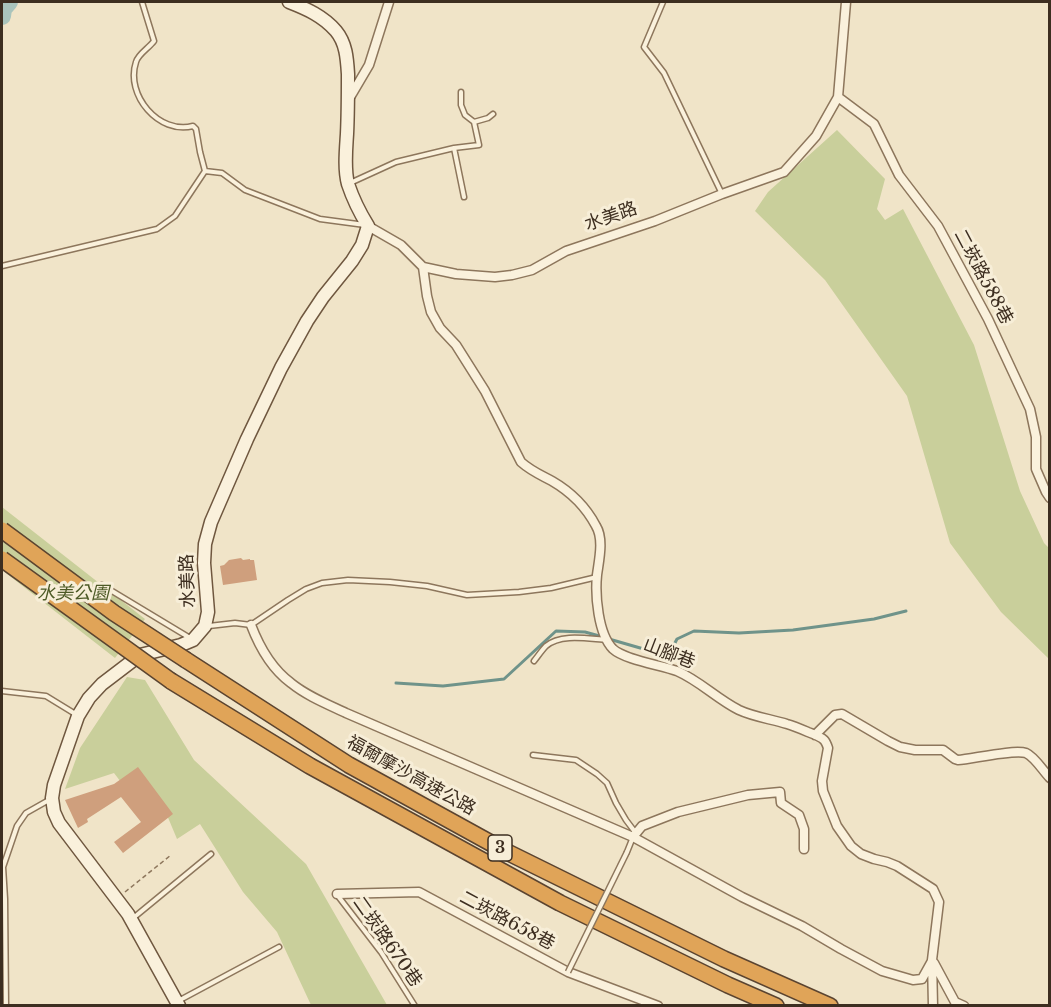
<!DOCTYPE html>
<meta charset="utf-8">
<style>
body{margin:0}
#map{position:relative;width:1051px;height:1007px;overflow:hidden;background:#f0e4c8;font-family:"Libre Baskerville",serif}
canvas{display:block}
.frame{position:absolute;inset:0;border:3px solid #3d2e20;pointer-events:none}
</style>
<div id="map">
<canvas width="1051" height="1007"></canvas>
<div class="frame"></div>
</div>
<script>
const ctx = document.querySelector('canvas').getContext('2d');
ctx.lineJoin = 'round';
function paint(path, color) {
  ctx.fillStyle = color;
  ctx.fill(path, 'evenodd');
}
function trace(path, color, width, dash) {
  ctx.strokeStyle = color;
  ctx.lineWidth = width;
  ctx.lineCap = dash ? 'butt' : 'round';
  ctx.setLineDash(dash || []);
  ctx.stroke(path);
}
function write(font, color, halo, rows, align = 'center') {
  ctx.font = font + ' "Libre Baskerville","Noto Sans TC",serif';
  ctx.lineWidth = 6;
  ctx.setLineDash([]);
  ctx.textBaseline = 'middle';
  ctx.strokeStyle = halo;
  ctx.fillStyle = color;
  for (const [text, x, y, turn = 0] of rows) {
    ctx.save();
    ctx.translate(x, y);
    ctx.rotate((+turn || 0) * Math.PI / 180);
    ctx.textAlign = isNaN(turn) ? turn : align;
    if (halo) ctx.strokeText(text, 0, 0);
    ctx.fillText(text, 0, 0);
    ctx.restore();
  }
}
const green = new Path2D(`
 M837 130 885 179 877 209 885 220 903 209 974 345 1020 491 1044 543 1049 548V659L1001 612 950 543 907 396 825 280 755 211 768 192Z
 M2 507 145 619 115 658 2 570Z
 M127 677 145 680 194 760 306 864 387 1005H311L277 932 243 892 200 824 177 839 164 808 127 790 114 773 65 789 80 748Z`);
const stream = new Path2D(`
 M609 639 668 656 677 639 694 631 739 633 793 630 874 619 906 611
 M396 683 443 686 504 679 556 631 585 632 603 637`);
const river = new Path2D(`
 M2 16 3 9 9 2`);
const building = new Path2D(`
 M241 558 243 560 250 559V560H254L257 580 223 585 220 566 224 565 229 560Z
 M138 767 173 814 123 853 114 842 141 822 121 797 87 819 88 822 78 828 65 800 114 784Z`);
const path = new Path2D(`
 M125 892 171 855`);
const lane = new Path2D(`
 M142 2 154 41C149 48 138 54 136 62 125 95 159 135 193 126L196 129 200 152 205 171 222 173 245 190 320 219 365 225
 M663 2 644 47 664 73 722 194
 M474 122 488 118 493 114
 M454 148 464 197
 M350 183 396 162 454 148 479 145 474 122 465 115 461 105V92
 M2 266 157 229 175 216 205 171
 M102 585 190 638
 M209 626 235 623 251 625 288 600 306 589 322 583 348 580 390 582 427 586 467 595 519 592 551 588 597 577
 M534 661C538 656 542 650 546 646 561 633 589 639 607 640
 M2 691 46 696 77 715
 M533 755 576 760 597 774 607 783 616 803 626 820 635 832
 M627 852 633 837
 M338 896 381 952 415 1006
 M132 919 211 854
 M180 1000 279 947
 M6 1006 5 899 3 867 17 826 26 813 49 800`);
const street = new Path2D(`
 M838 97 874 124 899 175 938 226 988 319 1030 409 1036 437V469L1046 492 1050 498
 M349 99 369 65 389 2
 M368 226 401 245 423 267 456 274 495 277 512 275 532 270 566 251 655 221 722 194 784 172 816 136 838 97 846 2
 M423 267 427 296 431 312 440 328 456 345 485 391 521 462C531 471 541 475 552 481 571 492 586 507 596 526 604 539 599 560 597 575 595 595 598 634 613 649 625 660 661 665 677 671 700 681 717 699 739 710 754 717 771 719 787 724 794 726 801 729 808 732 813 734 820 736 824 740 826 742 827 745 828 748L822 781 823 791 837 826 851 846 861 854 874 859 887 862 897 866 933 889 939 902 932 960 933 1006
 M251 625C259 646 272 669 291 683 307 696 327 704 346 713L633 837 742 897 802 926 841 949 882 971 913 980 922 979 932 961
 M815 735 835 715 842 714 888 741 900 747 915 750H943L955 759 958 760C972 759 1014 749 1026 753 1035 757 1043 771 1050 778
 M633 837 642 826 678 812 748 795 780 792 781 803 799 815 804 829V849
 M337 894 419 892 568 972 658 1006
 M934 963 955 1002 964 1006`);
const secondary = new Path2D(`
 M179 1006 128 914 59 823 54 812 52 798 54 785 78 716 89 698 102 684 140 655 181 645 193 640 205 626 208 612 204 563 205 544 211 522 247 439 281 368 307 321 323 297 352 261 362 245 368 226C360 213 353 199 348 184 344 169 346 150 347 134 348 114 348 94 348 74 347 58 346 43 336 31 323 16 307 9 289 2`);
const highway = new Path2D(`
 M186 660 349 765 507 852 724 959 830 1006
 M171 681 310 766 560 903 728 985 776 1006`);
const laneBridge = new Path2D(`
 M568 972 627 852`);
const highwayBridge = new Path2D(`
 M2 530 114 613 186 660
 M2 559 171 681`);
const shields = [
 [500,848,24]
];
const shieldNames = [
 ["3",500,848]
];
const streetNames = [
 ["水美路",611,217,-19],
 ["二崁路588巷",983,277,62],
 ["水美路",188,581,-92],
 ["山腳巷",669,654,21],
 ["福爾摩沙高速公路",411,776,29],
 ["二崁路658巷",507,921,28],
 ["二崁路670巷",387,942,55]
];
const parkNames = [
 ["水美公園",73,594]
];
paint(green, '#c9cf9b');
trace(stream, '#6f938a', 3);
trace(river, '#a9c4bc', 18);
paint(building, '#cf9f7d');
trace(lane, '#8d765c', 7);
trace(street, '#8d765c', 11);
trace(secondary, '#6f573f', 15);
trace(highway, '#5b4430', 18);
trace(path, '#8d765c', 1.5, [4.5, 3]);
trace(lane, '#faf1dc', 4);
trace(street, '#faf1dc', 8);
trace(secondary, '#faf1dc', 12);
trace(highway, '#e0a458', 15);
trace(laneBridge, '#8d765c', 7, []);
trace(highwayBridge, '#5b4430', 18, []);
trace(laneBridge, '#faf1dc', 4);
trace(highwayBridge, '#e0a458', 15);
for (const [x, y, w] of shields) {
  const box = new Path2D();
  box.roundRect(x - w / 2, y - 13, w, 26, 4.5);
  ctx.fillStyle = '#f7eed8';
  ctx.fill(box);
  trace(box, '#3d2e20', 1.5);
}
write('bold 16px', '#3d2e20', null, shieldNames);
write('18px', '#3d2e20', '#f7eed8', streetNames);
write('italic 18px', '#4d5a26', '#f7eed8', parkNames);
</script>
